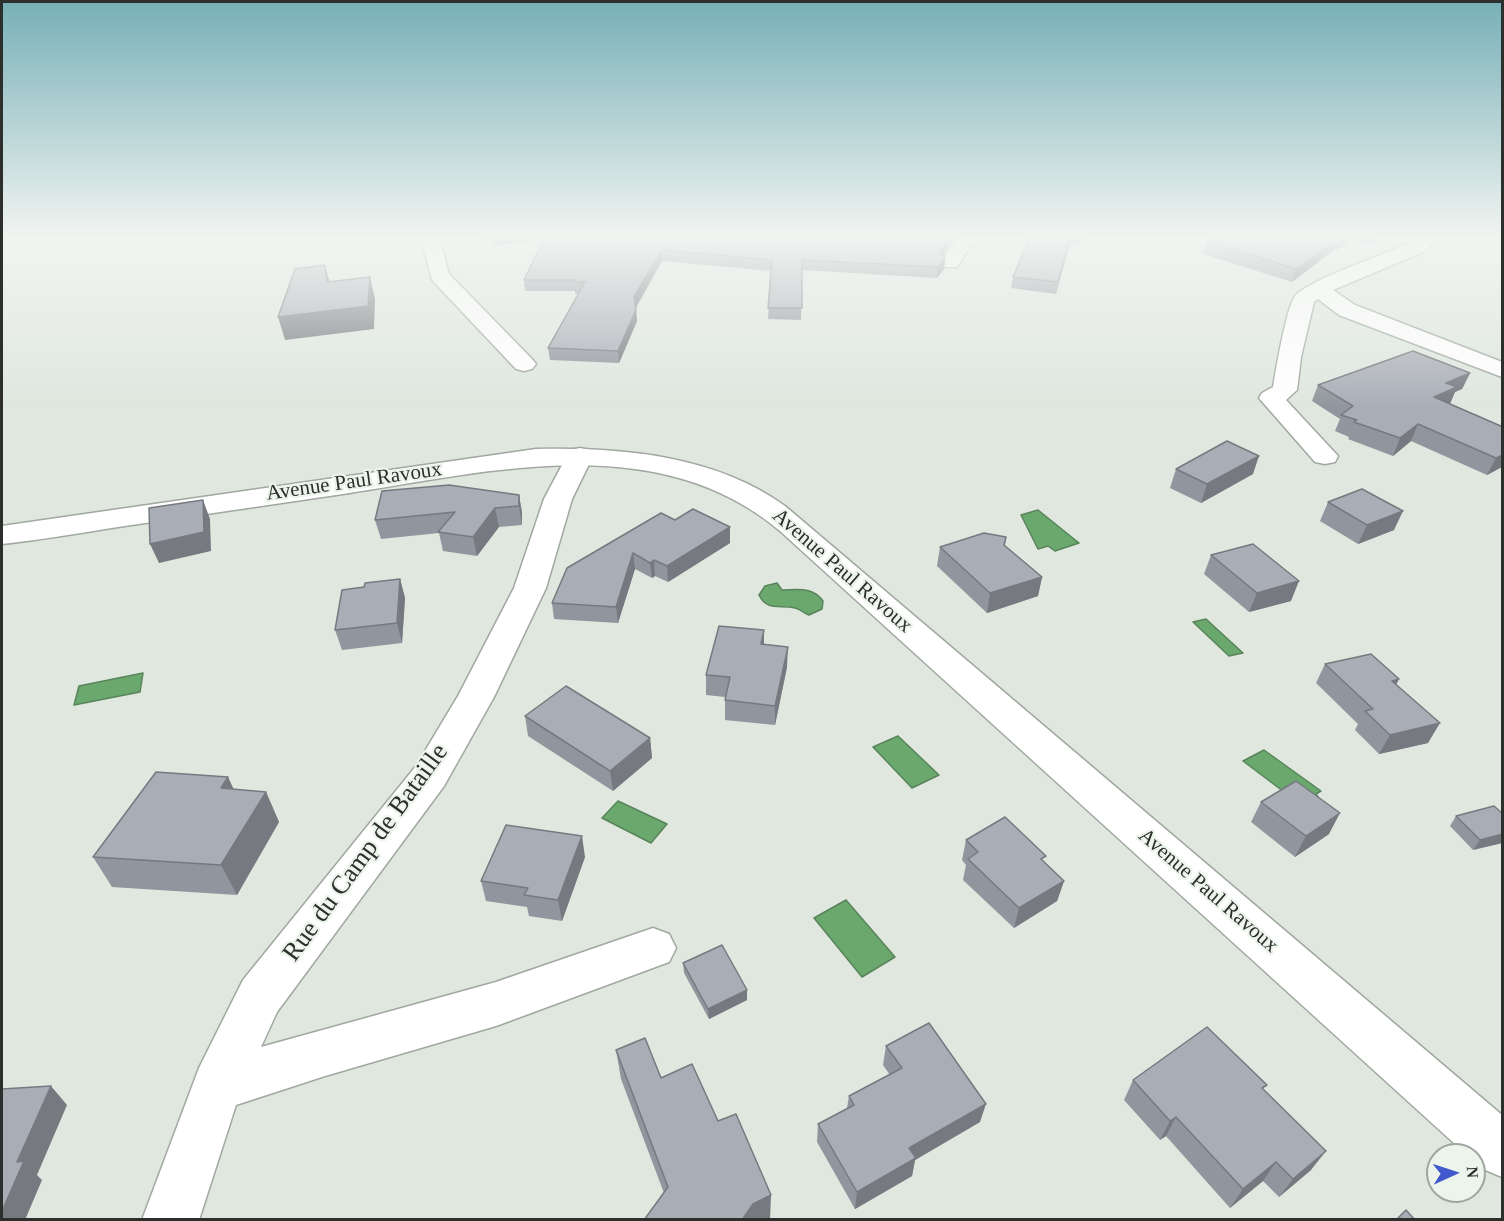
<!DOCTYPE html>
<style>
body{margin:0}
#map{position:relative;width:1504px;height:1221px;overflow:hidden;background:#dfe7df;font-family:"Times New Roman",serif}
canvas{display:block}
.frame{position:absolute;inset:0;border:3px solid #2c2f2c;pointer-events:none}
.north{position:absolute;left:1426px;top:1143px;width:60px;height:60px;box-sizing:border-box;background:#ecf4ec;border:2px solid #9fa59f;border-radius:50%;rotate:87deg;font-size:16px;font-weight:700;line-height:24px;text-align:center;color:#2c2f2c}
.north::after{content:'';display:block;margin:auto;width:21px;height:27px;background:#4259cd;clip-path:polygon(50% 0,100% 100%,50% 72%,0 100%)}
</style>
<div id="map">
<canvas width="1504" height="1221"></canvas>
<div class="frame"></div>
<div class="north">N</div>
</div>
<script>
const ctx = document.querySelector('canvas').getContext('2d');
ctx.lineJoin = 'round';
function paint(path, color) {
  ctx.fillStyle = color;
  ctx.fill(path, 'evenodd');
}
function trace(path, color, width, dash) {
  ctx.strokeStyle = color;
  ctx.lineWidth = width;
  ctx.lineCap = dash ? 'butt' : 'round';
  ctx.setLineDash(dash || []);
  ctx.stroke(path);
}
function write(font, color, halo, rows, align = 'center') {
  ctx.font = font + ' "Times New Roman",serif';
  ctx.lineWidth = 4.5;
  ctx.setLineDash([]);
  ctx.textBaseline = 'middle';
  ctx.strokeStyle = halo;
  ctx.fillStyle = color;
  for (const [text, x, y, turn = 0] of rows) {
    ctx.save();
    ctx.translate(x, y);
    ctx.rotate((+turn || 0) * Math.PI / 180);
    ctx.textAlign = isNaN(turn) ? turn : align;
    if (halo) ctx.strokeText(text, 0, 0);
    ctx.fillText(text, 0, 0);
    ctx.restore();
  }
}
const water = new Path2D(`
 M1038 510 1079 543 1055 551 1048 546 1038 549 1021 515Z
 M777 583 782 590C797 590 812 586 823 601L822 609 809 615C804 613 800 609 795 608 781 604 767 612 759 595L765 586Z
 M1206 619 1243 653 1229 656 1193 622Z
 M143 673 140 692 74 705 79 686Z
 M898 736 939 775 912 788 873 747Z
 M1264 750 1321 791 1316 794 1320 800 1300 804 1243 761Z
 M618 801 667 824 651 843 602 818Z
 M846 900 895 957 862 977 814 918Z`);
const street = new Path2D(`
 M421 237H439L449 274 532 359 536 364 532 369 524 371 516 369 432 280Z
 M959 237H982L970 246 957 267H943L940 263Z
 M1419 237H1439L1423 252 1333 290 1355 305 1502 362V377L1339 315 1318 299 1314 302 1301 357 1297 390 1286 400 1338 456 1335 462 1325 464 1315 462 1259 398 1262 393 1273 387C1276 369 1286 309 1295 296 1307 281 1387 253 1409 244Z
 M580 448 590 450 593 456 572 499 546 588 494 697 444 786 277 1012 261 1047 496 982 653 928 669 934 676 948 669 962 496 1026 325 1076 236 1105 199 1220H142L199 1068 243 980 416 766 458 696 514 588 544 499 570 450Z`);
const secondary = new Path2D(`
 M536 449C620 447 715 455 785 506L1502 1115V1177L1483 1169 1474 1161V1155H1467L780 531C657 427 487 472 343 494 268 505 193 516 118 527 80 533 40 540 2 544V526Z`);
const wall = new Path2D(`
 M479 237H767L802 240 838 239 850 237H956L943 255 945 258 944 269 937 278 802 270 801 320 768 319 771 271 662 261 636 308 637 321 619 363 550 360 548 348 579 294H575V291H525L524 280 543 241 493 245V240L479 241Z
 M1017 237H1093L1069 246 1056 294 1011 288 1013 277 1028 241Z
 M1218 237H1379L1371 244 1350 240 1337 250H1334L1292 282 1203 254 1207 241Z
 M1470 373 1462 389 1455 392 1449 404 1503 427V469L1500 468 1487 475 1411 441 1393 456 1348 439 1349 437 1335 431 1340 419 1312 401 1318 385Z
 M1176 469 1253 474 1201 503 1170 488Z
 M519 495 522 513V525L499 527 477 556 443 551 439 533 381 539 375 520Z
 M1328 502 1394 530 1358 544 1320 521Z
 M675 520 730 527V543L668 582 655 576 652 578 635 569 618 623 554 619 552 603Z
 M1006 537 1005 546 1042 577 1038 596 987 613 937 566 940 547Z
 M1211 555 1291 601 1249 612 1204 574Z
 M400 579 405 598 402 643 342 650 335 630 364 587Z
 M764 645 787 667 775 725 725 720V697L706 695V675Z
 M1325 664 1399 679 1396 685 1428 743 1379 754 1355 730 1358 724 1316 683Z
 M525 716 650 738 652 758 613 791 528 736Z
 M233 789 266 792 279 822 237 895 112 887 93 857Z
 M1261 802 1329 834 1295 857 1251 822Z
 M1503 814 1473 850 1450 826 1456 816Z
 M966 840 1044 862 1064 881 1057 901 1014 928 963 880 966 865 962 860Z
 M585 857 562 921 529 916 527 907 486 901 481 881Z
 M683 963 747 990V1000L709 1019 684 973Z
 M886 1046 980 1122 915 1160 912 1176 855 1209 817 1142 818 1124 847 1108 849 1096 890 1075 883 1065Z
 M616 1050 661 1078 718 1121 664 1193 621 1079Z
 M1133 1080 1264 1090 1311 1170 1279 1197 1263 1181 1230 1208 1166 1136 1160 1140 1124 1100Z`);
const shadedWall = new Path2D(`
 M479 237H549L550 240 493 245V240L479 241Z
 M950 237H956L938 262 939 251Z
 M1070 237H1093L1069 246 1056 294Z
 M1343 237H1351L1350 240 1337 250 1341 238Z
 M1373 237H1379L1371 244Z
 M1339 238 1334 250 1292 282 1296 269Z
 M662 250V261L635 308 634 297Z
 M945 258 944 269 937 278 938 267Z
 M325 265 331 287 327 282Z
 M370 277 375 299 374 329 285 340 278 317Z
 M636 310 637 321 619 363 618 351Z
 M1470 373 1462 389 1455 392 1450 404 1426 414 1434 397 1446 383Z
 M1418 424 1411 441 1393 456 1400 438Z
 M1503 455V464L1500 468 1487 475 1496 458Z
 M1259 456 1253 474 1201 503 1207 484Z
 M519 495 522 513V525L519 506Z
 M203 500 210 519 211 551 159 563 150 544Z
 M495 508 499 527 477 556 473 537Z
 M1403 511 1394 530 1358 544 1367 525Z
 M730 527V543L668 582 667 566Z
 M633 553 635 569 618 623 616 607Z
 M654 560 655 576 652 578 650 563Z
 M1042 577 1038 596 987 613 990 593Z
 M400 579 405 598 402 643 397 623Z
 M1299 581 1291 601 1249 612 1257 593Z
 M764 630V650L761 644Z
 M788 647 787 667 775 725V706Z
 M1399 679 1389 698 1392 681Z
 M1440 723 1428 743 1379 754 1390 735Z
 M650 738 652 758 613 791 610 771Z
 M228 777 242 807 221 788Z
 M266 792 279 822 237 895 221 865Z
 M1340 813 1329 834 1295 857 1306 836Z
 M1503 834V843L1473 850 1480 840Z
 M582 836 585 857 562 921 558 900Z
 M1064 881 1057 901 1014 928 1019 908Z
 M747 990V1000L709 1019 708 1009Z
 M51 1086 67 1105 37 1175 42 1180 25 1220H2V1211L17 1162Z
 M986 1104 980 1122 915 1160 912 1176 855 1209 857 1192 909 1148Z
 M1176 1117 1166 1136 1160 1140 1170 1121Z
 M1326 1151 1311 1170 1279 1197 1293 1179Z
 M1276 1162 1263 1181 1230 1208 1243 1189Z
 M771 1195 770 1220H742L753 1204Z`);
const building = new Path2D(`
 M545 237H767L802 240 838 239 850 237H950L939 251 945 258 938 267 802 260V308H768L772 260 662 250 634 297 636 310 618 351 548 348 585 282H574L575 280H524Z
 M1030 237H1070L1058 282 1013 277Z
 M1218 237H1343L1341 238H1339L1296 269 1207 241Z
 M325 265 327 282 370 277 368 306 278 317 295 269Z
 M1413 351 1470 373 1446 383 1457 387 1434 397 1503 427V455L1496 458 1418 424 1400 438 1354 422 1357 420 1341 415 1353 406 1318 385Z
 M1227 441 1259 456 1207 484 1176 469Z
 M449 485 519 495V506L495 508 473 537 438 532 455 512 375 520 382 491Z
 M1362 489 1403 511 1367 525 1328 502Z
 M203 500 204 532 150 544 149 508Z
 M693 509 730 527 667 566 654 560 650 563 633 553 616 607 552 603 567 568 661 513 675 520Z
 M984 533 1006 537 1004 545 1042 577 990 593 940 547Z
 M1253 544 1299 581 1257 593 1211 555Z
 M400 579 397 623 335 630 342 590 364 587 365 583Z
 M719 626 764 630 761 644 788 647 775 706 725 700 730 677 706 675Z
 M1371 654 1399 679 1392 681 1440 723 1390 735 1365 711 1373 709 1325 664Z
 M566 686 650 738 610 771 525 716Z
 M156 772 228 777 221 788 266 792 221 865 93 857Z
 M1296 781 1340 813 1306 836 1261 802Z
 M1494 806 1503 814V834L1480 840 1456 816Z
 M1005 817 1046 856 1041 859 1064 881 1019 908 968 859 978 852 966 840Z
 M506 825 582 836 558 900 524 895 528 888 481 881Z
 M722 945 747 990 708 1009 683 963Z
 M929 1023 986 1104 909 1148 916 1158 857 1192 818 1124 854 1105 849 1096 902 1068 886 1046Z
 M1207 1027 1267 1085 1262 1088 1326 1151 1293 1179 1276 1162 1243 1189 1176 1117 1170 1121 1133 1080Z
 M645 1038 661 1078 692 1064 718 1121 736 1114 771 1195 753 1204 742 1220H644L668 1187 616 1050Z
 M51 1086 17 1162 24 1161 2 1211V1089Z
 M1406 1210 1415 1220H1396Z`);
const streetNames = [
 ["Avenue Paul Ravoux",354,482,-8],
 ["Avenue Paul Ravoux",842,571,41],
 ["Avenue Paul Ravoux",1208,891,41]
];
const nearStreetnames = [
 ["Rue du Camp de Bataille",366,853,-54]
];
paint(water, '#6ba86e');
trace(water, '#58845a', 1.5);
trace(street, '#a0a8a0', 3);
trace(secondary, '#a0a8a0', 3);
paint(street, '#fff');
paint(secondary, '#fff');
paint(wall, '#91959d');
paint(shadedWall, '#76797f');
paint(building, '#a9adb6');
trace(building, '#76797f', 1.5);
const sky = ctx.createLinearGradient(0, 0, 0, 408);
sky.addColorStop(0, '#76afb7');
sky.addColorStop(0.58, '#f1f4f1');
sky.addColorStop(1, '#f1f4f100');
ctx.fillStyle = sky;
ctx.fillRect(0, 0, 1504, 408);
write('21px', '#2c2f2c', '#ecf4ec', streetNames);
write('26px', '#2c2f2c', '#ecf4ec', nearStreetnames);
</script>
